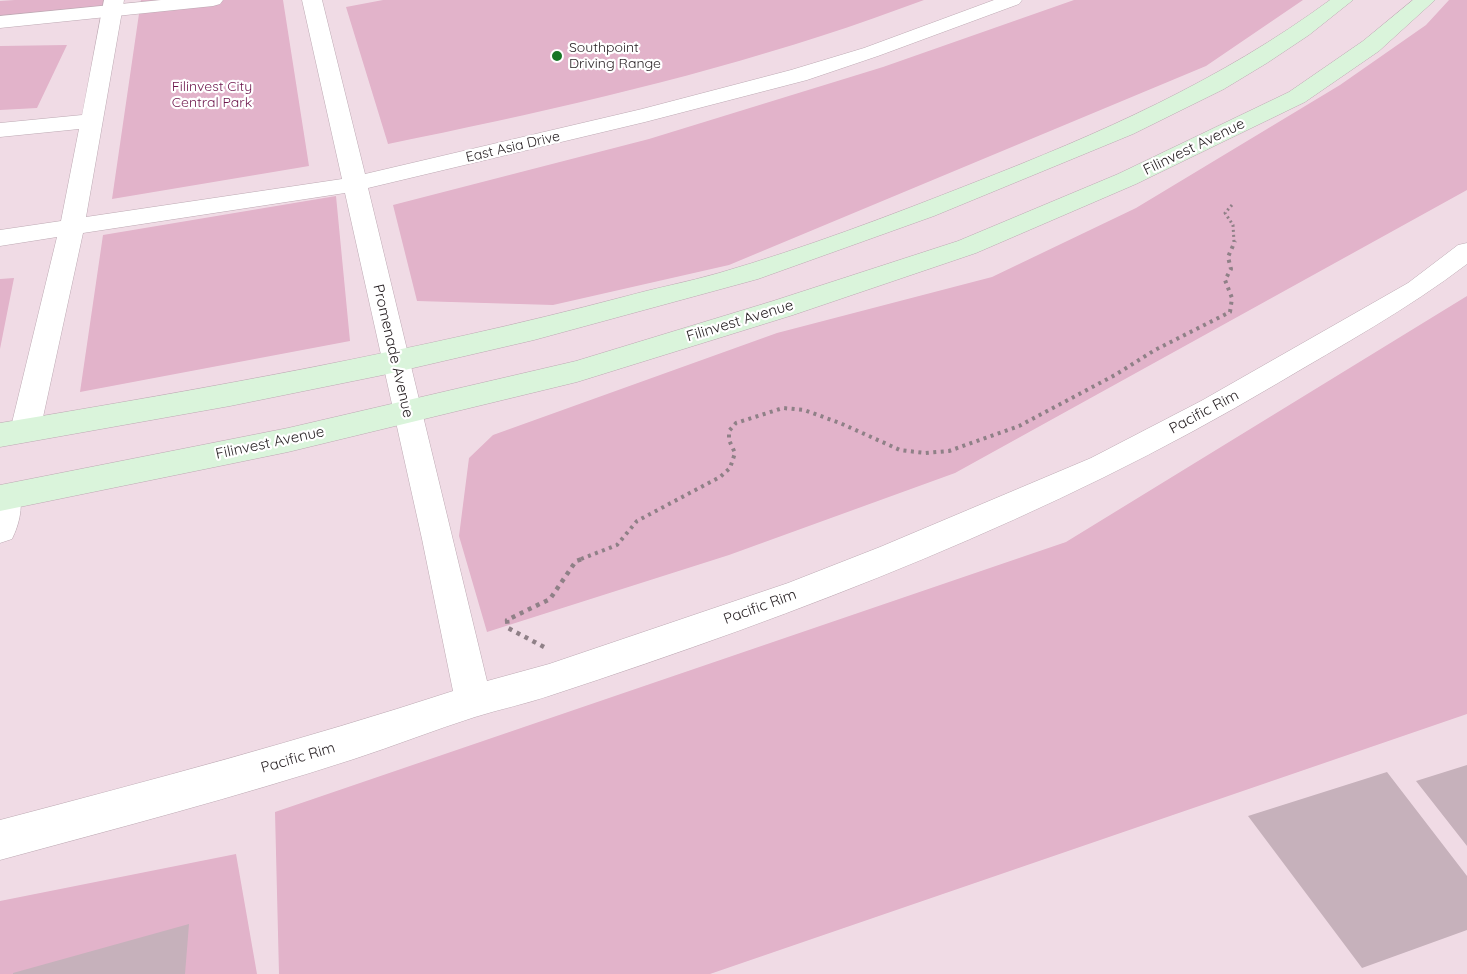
<!DOCTYPE html>
<style>
body{margin:0}
canvas{display:block;background:#f0dbe5}
</style>
<canvas width="1467" height="974"></canvas>
<script>
const ctx = document.querySelector('canvas').getContext('2d');
ctx.lineJoin = 'round';
function paint(path, color) {
  ctx.fillStyle = color;
  ctx.fill(path, 'evenodd');
}
function trace(path, color, width, dash) {
  ctx.strokeStyle = color;
  ctx.lineWidth = width;
  ctx.lineCap = dash ? 'butt' : 'round';
  ctx.setLineDash(dash || []);
  ctx.stroke(path);
}
function write(font, color, halo, rows, align = 'center') {
  ctx.font = font + ' Quicksand,sans-serif';
  ctx.lineWidth = 4.5;
  ctx.setLineDash([]);
  ctx.textBaseline = 'middle';
  ctx.strokeStyle = halo;
  ctx.fillStyle = color;
  for (const [text, x, y, turn = 0] of rows) {
    ctx.save();
    ctx.translate(x, y);
    ctx.rotate((+turn || 0) * Math.PI / 180);
    ctx.textAlign = isNaN(turn) ? turn : align;
    if (halo) ctx.strokeText(text, 0, 0);
    ctx.fillText(text, 0, 0);
    ctx.restore();
  }
}
const green = new Path2D(`
 M15 0H105L101 10 0 18V1Z
 M141 0H283L309 166 112 199Z
 M383 0H924C890 12 856 25 821 36 679 82 534 114 388 144L346 7Z
 M1074 0H1303L1206 66 729 265 553 305 417 301 393 205 649 139 883 67Z
 M1449 0H1467V190L955 473 729 555 487 632 459 536 469 458 493 435 777 333 992 277 1136 208 1340 85 1426 25Z
 M67 45 37 108 0 110V46Z
 M336 196 350 341 80 392 103 235Z
 M14 278 0 349V279Z
 M1467 296V714L710 974H279L275 812 1066 542Z
 M236 854 257 974H0V901Z`);
const building = new Path2D(`
 M1467 765V846L1416 781Z
 M1387 772 1467 876V930L1362 968 1248 816Z
 M189 924 185 974H13V973Z`);
const pathFar2 = new Path2D(`
 M1232 205 1225 213 1233 225 1234 242`);
const pathFar1 = new Path2D(`
 M581 559 617 545 637 521 720 477 730 468 735 453 729 440V431L736 423 783 408 804 410 840 423 900 450 925 453 949 451 1019 426 1115 375 1155 350 1230 312 1232 298 1225 280 1231 269 1228 257 1235 241`);
const path = new Path2D(`
 M544 647 508 628 507 620 550 599 576 561 585 558`);
const minor = new Path2D(`
 M104 0H124L86 217 342 179 302 0H322L365 174 642 109 791 70 864 48 994 0H1022L1019 4 878 56 807 80 645 122 368 188 487 681 549 664 788 583 880 547 1091 458 1201 401 1408 283 1458 245 1467 243V264C1408 309 1342 345 1278 383 1051 518 802 613 552 695 526 704 500 709 475 717 434 730 394 746 354 759 237 797 118 828 0 860V820C152 780 303 740 453 691L422 539 345 193 83 233 40 431 36 439 25 442 14 439 10 431 57 237 0 246V230L61 221 79 129 0 137V123L82 115Z
 M6 485 17 488C25 503 19 525 12 539L0 543V487Z`);
const tertiary = new Path2D(`
 M161 0H223L220 4 213 6 0 28V16Z`);
const secondary = new Path2D(`
 M1330 0H1353L1309 35 1267 63 1224 89 1133 134 934 216 758 279 534 340 383 375 230 406 0 447V423C209 388 418 351 623 297 655 288 688 282 719 273 805 248 889 216 973 183 1099 134 1220 81 1330 0Z
 M1413 0H1435L1379 51 1305 102 1136 184 976 253 793 315 577 382 288 452 0 511V485L288 428 576 361 773 301 958 241 1118 174 1289 92 1363 41Z`);
const markers = [
 [557,56,6,"#167525"]
];
const farPoinames = [
 ["Southpoint",569,48],
 ["Driving Range",569,64]
];
const farParknames = [
 ["Filinvest City",212,87],
 ["Central Park",212,103]
];
const farStreetnames = [
 ["East Asia Drive",513,147,-13]
];
const streetNames = [
 ["Filinvest Avenue",1194,147,-26],
 ["Filinvest Avenue",740,321,-17],
 ["Promenade Avenue",393,351,77],
 ["Pacific Rim",1204,412,-28],
 ["Filinvest Avenue",270,443,-12],
 ["Pacific Rim",760,607,-20],
 ["Pacific Rim",298,758,-16]
];
paint(green, '#e2b3ca');
paint(building, '#c6b1bb');
trace(minor, '#bda9b3', 1);
trace(tertiary, '#bda9b3', 1);
trace(secondary, '#bda9b3', 1);
trace(pathFar2, '#8f8087', 3, [2, 3]);
trace(pathFar1, '#8f8087', 4, [3, 4.5]);
trace(path, '#8f8087', 4.5, [4, 5]);
paint(minor, '#fff');
paint(tertiary, '#fff');
paint(secondary, '#daf4db');
for (const [x, y, r, color] of markers) {
  const dot = new Path2D();
  dot.arc(x, y, r, 0, 2 * Math.PI);
  ctx.fillStyle = color;
  ctx.fill(dot);
  trace(dot, '#fff', 2);
}
write('14px', '#241d20', '#fff', farPoinames, 'left');
write('14px', '#6c154b', '#fff', farParknames);
write('14px', '#241d20', '#fff', farStreetnames);
write('15px', '#241d20', '#fff', streetNames);
</script>
